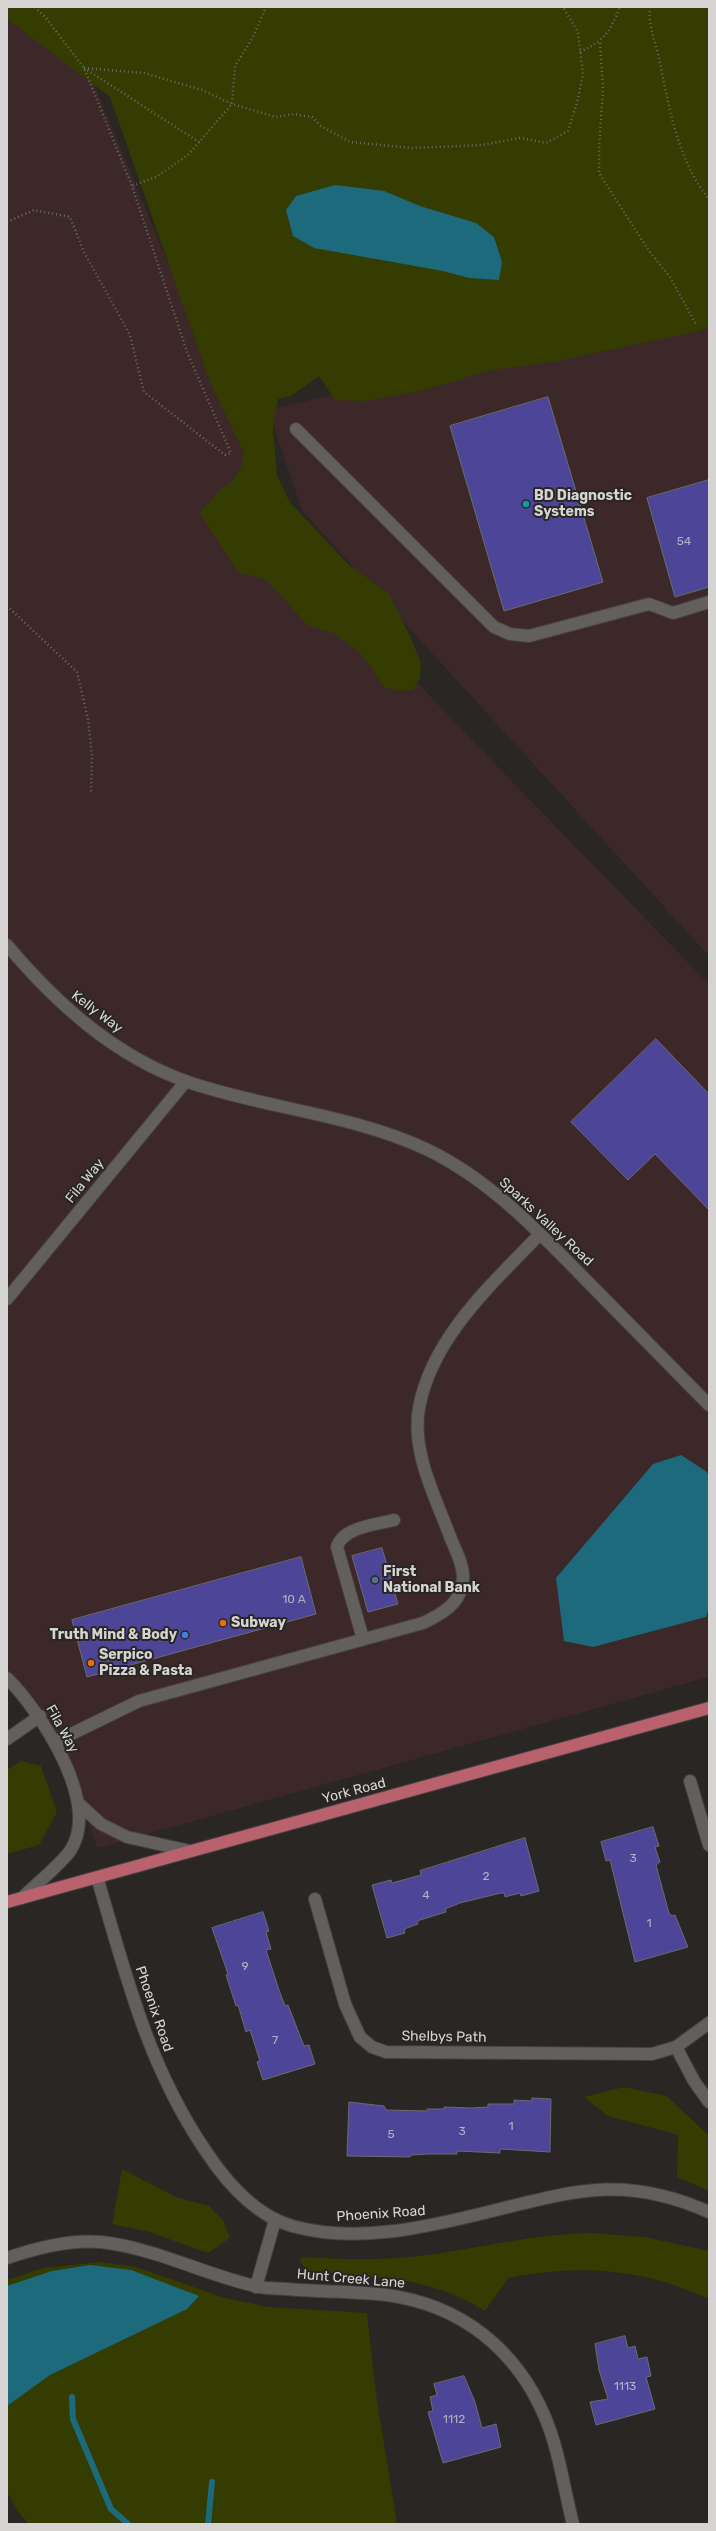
<!DOCTYPE html>
<style>
body{margin:0}
#map{position:relative;width:716px;height:2531px;overflow:hidden;background:#292623;font-family:Rubik,sans-serif}
canvas{display:block}
.frame{position:absolute;inset:0;border:8px solid #d6d4d2;pointer-events:none}
</style>
<div id="map">
<canvas width="716" height="2531"></canvas>
<div class="frame"></div>
</div>
<script>
const ctx = document.querySelector('canvas').getContext('2d');
ctx.lineJoin = 'round';
function paint(path, color) {
  ctx.fillStyle = color;
  ctx.fill(path, 'evenodd');
}
function trace(path, color, width, dash) {
  ctx.strokeStyle = color;
  ctx.lineWidth = width;
  ctx.lineCap = dash ? 'butt' : 'round';
  ctx.setLineDash(dash || []);
  ctx.stroke(path);
}
function write(font, color, halo, rows, align = 'center') {
  ctx.font = font + ' Rubik,sans-serif';
  ctx.lineWidth = 4;
  ctx.setLineDash([]);
  ctx.textBaseline = 'middle';
  ctx.strokeStyle = halo;
  ctx.fillStyle = color;
  for (const [text, x, y, turn = 0] of rows) {
    ctx.save();
    ctx.translate(x, y);
    ctx.rotate((+turn || 0) * Math.PI / 180);
    ctx.textAlign = isNaN(turn) ? turn : align;
    if (halo) ctx.strokeText(text, 0, 0);
    ctx.fillText(text, 0, 0);
    ctx.restore();
  }
}
const commercial = new Path2D(`
 M7 7H132L95 86 282 540 470 738 709 984V1677L97 1848 79 1795 54 1746 7 1682Z
 M709 307V956L302 511 268 410Z`);
const green = new Path2D(`
 M7 7H709V326L700 331 552 362 492 370 421 391 365 401 335 400 319 376 291 396 278 399 273 427 277 475 289 501 349 565 389 594 410 636 421 663 420 678 413 690 399 691 384 687 359 651 335 634 307 625 267 580 238 572 200 513 221 489 233 481 241 467 244 453 210 382 110 97 7 19Z
 M21 1761 41 1766 57 1812 39 1845 7 1854V1770Z
 M624 2087 667 2096 709 2136V2191L677 2177 678 2135 608 2116 584 2097Z
 M122 2169 176 2197 209 2206 223 2220 230 2238 208 2253 149 2232 112 2224Z
 M592 2233 645 2237 709 2251V2299C641 2268 581 2264 508 2278L485 2311C426 2274 374 2278 307 2271L300 2261 301 2257C350 2260 398 2261 447 2252 497 2244 540 2234 592 2233Z
 M100 2262 136 2267 225 2298 269 2307 367 2313 376 2394 397 2524H29L18 2512 7 2492V2280L43 2268Z`);
const water = new Path2D(`
 M335 185 384 191 420 206 476 223 494 237 502 262 499 280 469 278 443 271 314 248 293 236 286 210 296 196Z
 M681 1455 707 1472 709 1476V1608L706 1617 593 1647 564 1641 556 1578 653 1464Z
 M90 2265 131 2270 199 2296 187 2309 50 2375 7 2406V2286L52 2271Z`);
const stream = new Path2D(`
 M72 2397 73 2419 111 2509 128 2524
 M208 2524 212 2482`);
const building = new Path2D(`
 M548 397 603 582 504 611 450 426Z
 M709 480V587L675 597 647 498Z
 M656 1039 709 1094V1210L655 1154 628 1180 571 1122Z
 M382 1548 398 1604 368 1612 352 1556Z
 M301 1557 316 1614 87 1677 72 1620Z
 M653 1827 659 1846 655 1847 660 1862 656 1865 669 1913 672 1916 675 1915 688 1947 635 1962 610 1860 606 1861 601 1842Z
 M525 1838 539 1891 521 1896 520 1893 505 1897 504 1893H501L460 1903 445 1909 446 1912 420 1920 417 1922 418 1924 404 1929 405 1933 387 1938 372 1885 391 1880 392 1883 421 1875 420 1871Z
 M263 1912 269 1931 266 1932 271 1949 266 1950 279 1990 285 2006 288 2005 304 2046 309 2045 315 2064 263 2080 257 2062 260 2061 250 2030 246 2032 238 2005 236 2006 226 1975 228 1974 212 1928Z
 M532 2098 551 2099 550 2152 500 2149V2153L457 2151V2154H428L411 2155 410 2157 347 2156 349 2102 384 2106 386 2110 427 2111V2109H444V2107L471 2108 488 2107V2104H514V2100L532 2101Z
 M625 2336 628 2348 635 2346 638 2359 647 2357 651 2376 646 2377 655 2409 596 2425 590 2402 608 2399 599 2370 595 2344Z
 M464 2376 475 2402 482 2428 496 2424 501 2447 443 2463 428 2412 433 2411 430 2397 437 2395 434 2384Z`);
const path = new Path2D(`
 M35 7 46 18 84 68 132 186
 M650 7C648 24 654 38 658 54 669 104 676 159 709 199
 M600 43 603 89 599 148V173L649 251 670 277 696 324
 M580 52C605 40 610 32 620 7
 M84 68 144 73 202 90 232 104 276 117 294 114 312 117 321 126 350 142 412 148 482 145 520 138 546 143 568 131 578 99 583 74 578 32 563 7
 M84 68 199 142
 M7 222 34 210 70 217 84 252 130 335 144 392 225 455 231 453 187 352 132 186 156 177 188 155 232 104 235 66 252 39 266 7
 M7 606 77 672 88 719 92 756 91 792`);
const minor = new Path2D(`
 M296 429 494 627 510 634 529 636 649 604 673 613 709 602
 M7 945C56 1003 114 1056 188 1082 267 1109 352 1114 428 1150 490 1180 538 1231 585 1279 626 1321 668 1363 709 1405
 M7 1299 186 1081
 M363 1639 337 1547C343 1527 375 1525 394 1520
 M7 1678C40 1711 102 1803 70 1851 60 1865 35 1885 22 1898
 M7 1739 40 1716
 M55 1742 139 1701 423 1623C442 1614 462 1603 463 1579 464 1566 456 1551 451 1539 436 1498 411 1452 419 1408 432 1337 493 1283 540 1234
 M690 1781 709 1845
 M78 1803 101 1824 127 1837 190 1851
 M97 1877C126 1975 147 2064 205 2150 226 2182 254 2215 292 2226 357 2244 428 2227 492 2211 576 2190 626 2175 709 2212
 M315 1899 345 2004 360 2037 372 2047 386 2052 652 2054 676 2047 709 2023
 M676 2047 694 2081 709 2102
 M7 2258C36 2248 70 2239 101 2242 155 2248 203 2274 255 2286 265 2289 277 2288 287 2289 320 2292 354 2291 387 2295 461 2305 516 2349 545 2417 559 2450 564 2489 573 2524
 M256 2287 275 2220`);
const major = new Path2D(`
 M7 1902 709 1708`);
const markers = [
 [526,504,4,"#0f9aa8"],
 [375,1580,4,"#5c6f8a"],
 [223,1623,4,"#e8710a"],
 [185,1635,4,"#3f7fe0"],
 [91,1663,4,"#e8710a"]
];
const numberNames = [
 ["54",684,542],
 ["10 A",294,1600],
 ["3",633,1859],
 ["2",486,1877],
 ["4",426,1896],
 ["1",649,1924],
 ["9",245,1967],
 ["7",275,2041],
 ["1",511,2127],
 ["3",462,2132],
 ["5",391,2135],
 ["1113",625,2387],
 ["1112",454,2420]
];
const poiNames = [
 ["BD Diagnostic",534,496],
 ["Systems",534,512],
 ["First",383,1572],
 ["National Bank",383,1588],
 ["Subway",231,1623],
 ["Truth Mind & Body",177,1635,"right"],
 ["Serpico",99,1655],
 ["Pizza & Pasta",99,1671]
];
const streetNames = [
 ["Kelly Way",97,1012,37],
 ["Fila Way",85,1181,-51],
 ["Sparks Valley Road",546,1222,43],
 ["Fila Way",62,1729,61],
 ["York Road",354,1791,-15],
 ["Phoenix Road",154,2009,71],
 ["Shelbys Path",444,2037,1],
 ["Phoenix Road",381,2214,-4],
 ["Hunt Creek Lane",351,2279,5]
];
paint(commercial, '#3c2828');
paint(green, '#343c02');
paint(water, '#1c6a7c');
trace(stream, '#1c6a7c', 6);
paint(building, '#4d4598');
trace(building, '#6a6b6f', 1);
trace(minor, '#44423f', 14);
trace(major, '#44423f', 14);
trace(path, '#6c6967', 2.5, [1, 3]);
trace(minor, '#635f5c', 12);
trace(major, '#b9616d', 12);
for (const [x, y, r, color] of markers) {
  const dot = new Path2D();
  dot.arc(x, y, r, 0, 2 * Math.PI);
  ctx.fillStyle = color;
  ctx.fill(dot);
  trace(dot, '#292623', 1.5);
}
write('12px', '#b4b0c4', null, numberNames);
write('bold 14px', '#d6d4d2', '#292623', poiNames, 'left');
write('14px', '#d6d4d2', '#292623', streetNames);
</script>
